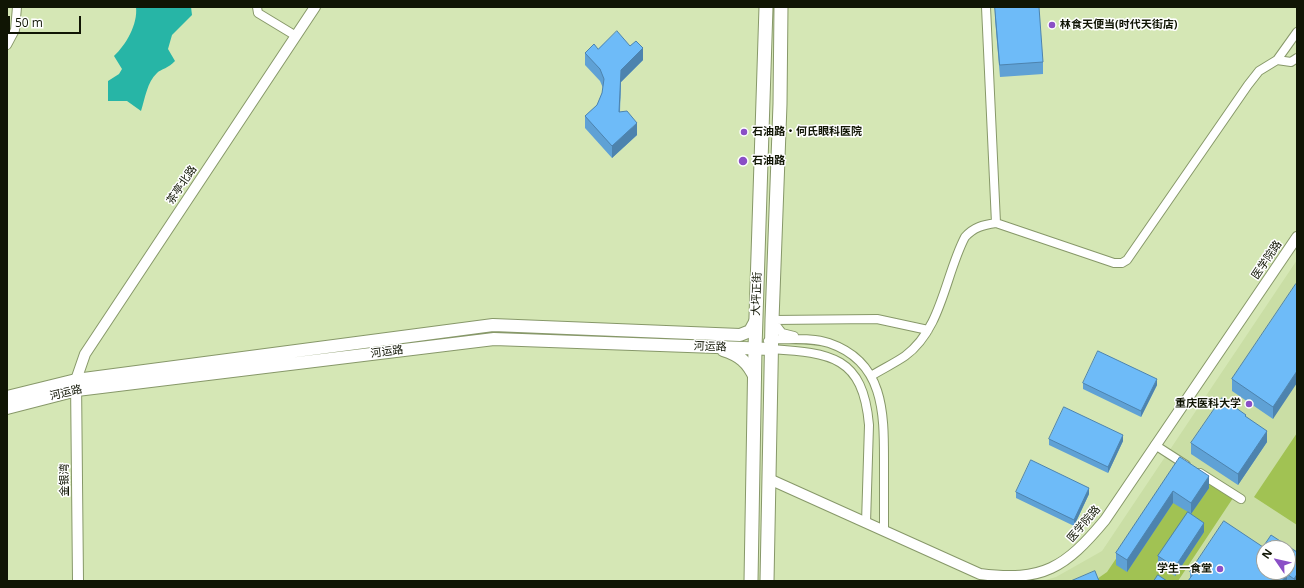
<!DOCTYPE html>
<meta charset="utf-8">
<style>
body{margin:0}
#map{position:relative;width:1304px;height:588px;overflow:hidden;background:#d5e7b5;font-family:"Open Sans",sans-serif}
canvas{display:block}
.frame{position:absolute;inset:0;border:8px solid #101504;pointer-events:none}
.north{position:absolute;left:1256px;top:540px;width:40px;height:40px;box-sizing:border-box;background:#fff;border:1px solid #9fa19b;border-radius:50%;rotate:304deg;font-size:11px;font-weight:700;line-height:16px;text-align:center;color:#101504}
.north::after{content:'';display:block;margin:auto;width:14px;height:18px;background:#8a4fc6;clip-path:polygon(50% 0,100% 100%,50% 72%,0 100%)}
.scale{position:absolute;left:8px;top:16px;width:73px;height:18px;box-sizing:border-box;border:2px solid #101504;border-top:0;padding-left:5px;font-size:12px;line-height:14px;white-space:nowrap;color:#101504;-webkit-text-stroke:3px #fff;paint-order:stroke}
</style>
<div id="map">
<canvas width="1304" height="588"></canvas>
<div class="frame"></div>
<div class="north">N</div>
<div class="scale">50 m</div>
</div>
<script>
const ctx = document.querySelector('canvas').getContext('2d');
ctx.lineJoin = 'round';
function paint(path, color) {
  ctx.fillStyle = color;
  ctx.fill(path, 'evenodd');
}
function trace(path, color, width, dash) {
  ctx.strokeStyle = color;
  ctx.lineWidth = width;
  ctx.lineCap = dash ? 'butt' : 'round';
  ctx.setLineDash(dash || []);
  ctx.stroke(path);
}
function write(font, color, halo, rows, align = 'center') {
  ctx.font = font + ' "Open Sans","Noto Sans SC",sans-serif';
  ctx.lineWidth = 3;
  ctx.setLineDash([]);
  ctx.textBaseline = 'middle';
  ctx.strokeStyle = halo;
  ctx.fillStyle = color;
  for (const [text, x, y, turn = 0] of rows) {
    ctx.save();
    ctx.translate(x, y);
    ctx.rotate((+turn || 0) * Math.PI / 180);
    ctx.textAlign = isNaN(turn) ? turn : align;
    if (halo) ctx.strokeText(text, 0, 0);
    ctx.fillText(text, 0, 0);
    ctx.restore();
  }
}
const built = new Path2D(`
 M1297 260V581H1042L1056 577 1102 551ZM1264 548H1288V572H1264Z`);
const green = new Path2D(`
 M1297 433V525L1254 497Z
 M1181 463 1233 498 1178 581H1094L1107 572Z`);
const water = new Path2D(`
 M136 7H191L192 15 172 35 168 49 175 61C169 68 161 69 157 73 147 82 145 99 141 111L127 101H108V81L119 74 122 69 114 56C126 45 138 24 136 7Z`);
const minor = new Path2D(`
 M257 7 258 13 296 36
 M1297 32 1277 60 1291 62 1297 58
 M7 45 15 30 17 7
 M996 223 1114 263H1122L1127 260 1248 85 1259 71 1277 60
 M794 336 782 333 772 320 877 319 928 330
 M768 341 771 339C790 340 811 337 829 343 885 362 884 414 884 463 884 486 884 508 884 531
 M771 349C831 353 863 356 869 425L866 523
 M871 376C882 369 895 363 905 356 942 329 945 275 965 237 974 227 983 225 996 223L986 7
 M1155 445 1186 465
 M1200 473 1241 499`);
const tertiary = new Path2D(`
 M769 479 980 574C1043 582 1065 568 1105 520L1297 237
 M78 581 76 380 85 354 315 7`);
const secondary = new Path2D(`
 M723 350C739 355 748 362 755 378
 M7 397 76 380 493 325 740 335 750 331 756 320
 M7 408 77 390 494 339 771 349`);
const primary = new Path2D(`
 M751 581 755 348 766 7
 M767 581 772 320 780 104 781 7`);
const wall = new Path2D(`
 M995 7 1043 62V74L1000 77 995 19Z
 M630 46 643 60 621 82 620 112 637 135 612 158 585 128V116L597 105 602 93 603 88 600 81 585 65V53L598 49Z
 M1297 285 1273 419 1232 391V379Z
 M1083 383 1157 385 1141 417 1083 389Z
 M1246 417 1267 442 1238 485 1191 454V443Z
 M1049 439 1123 441 1108 473 1049 445Z
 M1180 457 1209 488 1191 514 1204 532 1175 576 1158 565V556L1188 512 1173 503 1127 572 1116 565V553Z
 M1016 492 1089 494 1074 526 1016 498Z
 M1263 547 1297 581H1188L1190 578V572Z`);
const shadedWall = new Path2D(`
 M643 48V60L621 82 619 124 621 70Z
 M637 123V135L612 158V146Z
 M1297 371V383L1273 419V407Z
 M1157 379V385L1141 417V411Z
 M1267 431V442L1238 485V474Z
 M1123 435V441L1108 473V467Z
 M1209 476V488L1191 514V503Z
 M1089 488V494L1074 526V520Z
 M1173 491V503L1127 572V560Z
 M1204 523V532L1175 576V567Z
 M1287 574V581H1282Z
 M1297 574V581H1294V579Z`);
const building = new Path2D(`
 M995 7H1039L1043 62 1000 65Z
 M617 31 630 46 636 41 643 48 621 70 619 112 627 111 637 123 612 146 585 116 597 105 602 93 604 79 600 69 585 53 594 44 598 49Z
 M1296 284 1297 285V371L1273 407 1232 379Z
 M1098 351 1157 379 1141 411 1083 383Z
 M1222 398 1246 415 1245 416 1267 431 1238 474 1191 443Z
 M1064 407 1123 435 1108 467 1049 439Z
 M1180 457 1209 476 1191 503 1173 491 1127 560 1116 553Z
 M1031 460 1089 488 1074 520 1016 492Z
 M1188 512 1204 523 1175 567 1158 556Z
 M1224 521 1263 547 1271 535 1297 552V574L1294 579 1287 574 1282 581H1188L1193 574 1190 572ZM1264 548H1288V572H1264Z
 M1095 571 1099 581H1071Z
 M1158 575 1167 581H1154Z`);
const markers = [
 [1052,25,4,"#8a4fc6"],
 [744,132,4,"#8a4fc6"],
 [743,161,5,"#8a4fc6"],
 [1249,404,4,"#8a4fc6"],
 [1220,569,4,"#8a4fc6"]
];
const poiNames = [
 ["林食天便当(时代天街店)",1060,25],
 ["石油路‧何氏眼科医院",752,132],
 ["石油路",752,161],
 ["重庆医科大学",1241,404,"right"],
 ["学生一食堂",1212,569,"right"]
];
const streetNames = [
 ["茶亭北路",182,185,-56],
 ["医学院路",1267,260,-56],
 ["大坪正街",757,294,-88],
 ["河运路",710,347,2],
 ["河运路",387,352,-7],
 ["河运路",66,393,-13],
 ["金银湾",65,480,-90],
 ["医学院路",1084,524,-49]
];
paint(built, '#cadea5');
paint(green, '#a1c253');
paint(water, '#27b5a6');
trace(minor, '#879869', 10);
trace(tertiary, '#879869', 12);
trace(secondary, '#879869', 14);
trace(primary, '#879869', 15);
trace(minor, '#fff', 8);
trace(tertiary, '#fff', 10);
trace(secondary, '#fff', 12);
trace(primary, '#fff', 13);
paint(wall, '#5fa1d5');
paint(shadedWall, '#4d83ae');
paint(building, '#6ebbf8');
trace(building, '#4d83ae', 1);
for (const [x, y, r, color] of markers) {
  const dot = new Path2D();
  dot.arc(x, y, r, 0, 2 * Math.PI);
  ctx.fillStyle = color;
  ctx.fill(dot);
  trace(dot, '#fff', 1.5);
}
write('bold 11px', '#101504', '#fff', poiNames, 'left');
write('11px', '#101504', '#fff', streetNames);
</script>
